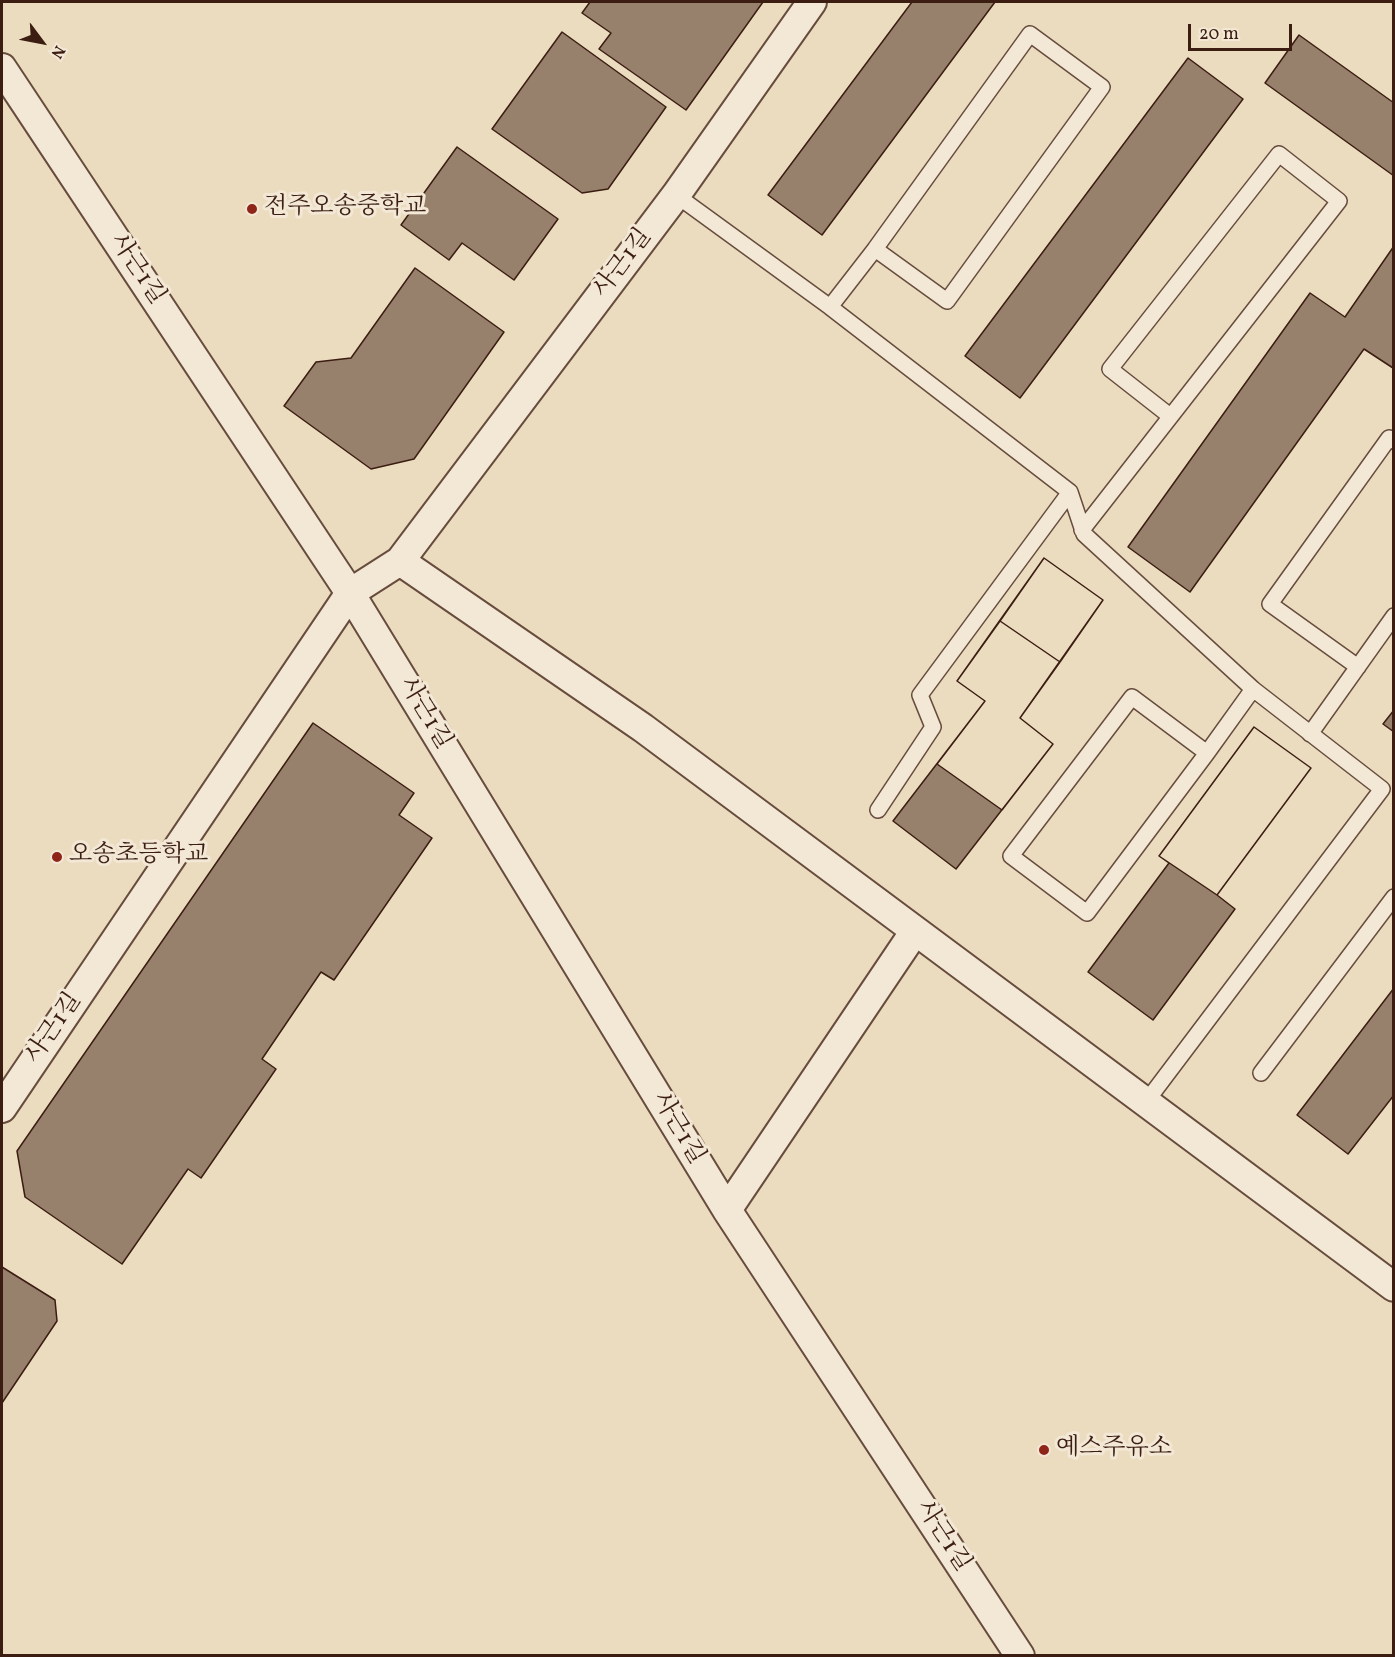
<!DOCTYPE html>
<meta charset="utf-8">
<style>
body{margin:0}
#map{position:relative;width:1395px;height:1657px;overflow:hidden;background:#ebdbbf;font-family:Vollkorn,serif}
canvas{display:block}
.frame{position:absolute;inset:0;border:3px solid #3b1d12;pointer-events:none}
.north{position:absolute;left:12px;top:12px;width:60px;height:60px;-webkit-text-stroke:4px #f2e8d5;paint-order:stroke;rotate:122deg;font-size:16px;font-weight:700;line-height:24px;text-align:center;color:#3b1d12}
.north::after{content:'';display:block;margin:auto;width:21px;height:27px;background:#3b1d12;clip-path:polygon(50% 0,100% 100%,50% 72%,0 100%)}
.scale{position:absolute;left:1188px;top:24px;width:104px;height:27px;box-sizing:border-box;border:3px solid #3b1d12;border-top:0;padding-left:8px;font-size:18px;line-height:21px;white-space:nowrap;color:#3b1d12;-webkit-text-stroke:4px #f2e8d5;paint-order:stroke}
</style>
<div id="map">
<canvas width="1395" height="1657"></canvas>
<div class="frame"></div>
<div class="north">N</div>
<div class="scale">20 m</div>
</div>
<script>
const ctx = document.querySelector('canvas').getContext('2d');
ctx.lineJoin = 'round';
function paint(path, color) {
  ctx.fillStyle = color;
  ctx.fill(path, 'evenodd');
}
function trace(path, color, width, dash) {
  ctx.strokeStyle = color;
  ctx.lineWidth = width;
  ctx.lineCap = dash ? 'butt' : 'round';
  ctx.setLineDash(dash || []);
  ctx.stroke(path);
}
function write(font, color, halo, rows, align = 'center') {
  ctx.font = font + ' Vollkorn,"Noto Serif KR",serif';
  ctx.lineWidth = 6;
  ctx.setLineDash([]);
  ctx.textBaseline = 'middle';
  ctx.strokeStyle = halo;
  ctx.fillStyle = color;
  for (const [text, x, y, turn = 0] of rows) {
    ctx.save();
    ctx.translate(x, y);
    ctx.rotate((+turn || 0) * Math.PI / 180);
    ctx.textAlign = isNaN(turn) ? turn : align;
    if (halo) ctx.strokeText(text, 0, 0);
    ctx.fillText(text, 0, 0);
    ctx.restore();
  }
}
const building = new Path2D(`
 M590 2H763L686 110 599 49 611 33 582 13Z
 M912 2H995L822 235 768 195Z
 M562 32 666 107 608 189 582 193 492 129Z
 M1299 35 1394 103V176L1265 83Z
 M1188 58 1243 99 1020 398 965 356Z
 M457 147 558 219 514 280 462 243 449 260 401 225Z
 M1394 246 1393 368 1364 349 1190 592 1128 547 1310 293 1345 317Z
 M415 268 504 332 414 459 371 469 284 406 316 362 351 358Z
 M1044 558 1103 600 1020 718 1053 744 956 869 893 821 985 701 957 681Z
 M1044 558 1103 600 1060 662 1000 621Z
 M1000 621 1060 662 1020 718 1053 744 1002 810 937 764 985 701 957 681Z
 M1394 710V732L1383 724Z
 M313 723 414 793 399 815 432 838 334 980 321 972 262 1059 276 1069 201 1178 188 1169 122 1264 25 1197 17 1151Z
 M1254 727 1311 768 1217 895 1235 909 1153 1020 1088 972 1169 863 1159 856Z
 M1254 727 1311 768 1217 895 1159 856Z
 M1394 988V1095L1348 1154 1297 1115Z
 M2 1267 55 1300 57 1321 2 1403Z`);
const service = new Path2D(`
 M676 195 830 307 1070 492 1084 534 1253 689 1382 789 1146 1102
 M830 307 875 249 1030 34 1102 87 947 301 875 249
 M1082 530 1339 201 1279 154 1110 369 1170 416
 M1358 667 1270 604 1389 438 1394 441
 M1310 734 1394 616
 M1207 753 1132 697 1011 856 1087 913 1207 753 1253 689
 M878 810 933 727 920 695 1070 492
 M1261 1073 1394 897`);
const minor = new Path2D(`
 M2 68 350 593 727 1210 1020 1656
 M400 561 643 728 1394 1287
 M2 1108 350 593 400 561 676 195 812 2
 M727 1210 915 931`);
const markers = [
 [252,209,6,"#8f2418"],
 [57,857,6,"#8f2418"],
 [1044,1450,6,"#8f2418"]
];
const poiNames = [
 ["전주오송중학교",264,209],
 ["오송초등학교",69,857],
 ["예스주유소",1056,1450]
];
const streetNames = [
 ["사근1길",624,264,-53],
 ["사근1길",136,270,56],
 ["사근1길",424,714,59],
 ["사근1길",55,1029,-56],
 ["사근1길",677,1129,59],
 ["사근1길",942,1537,57]
];
paint(building, '#97806c');
trace(building, '#3b1d12', 1.5);
trace(service, '#674c3d', 18);
trace(minor, '#674c3d', 32);
trace(service, '#f2e8d5', 15);
trace(minor, '#f2e8d5', 28);
for (const [x, y, r, color] of markers) {
  const dot = new Path2D();
  dot.arc(x, y, r, 0, 2 * Math.PI);
  ctx.fillStyle = color;
  ctx.fill(dot);
  trace(dot, '#f2e8d5', 2);
}
write('24px', '#3b1d12', '#f2e8d5', poiNames, 'left');
write('24px', '#3b1d12', '#f2e8d5', streetNames);
</script>
